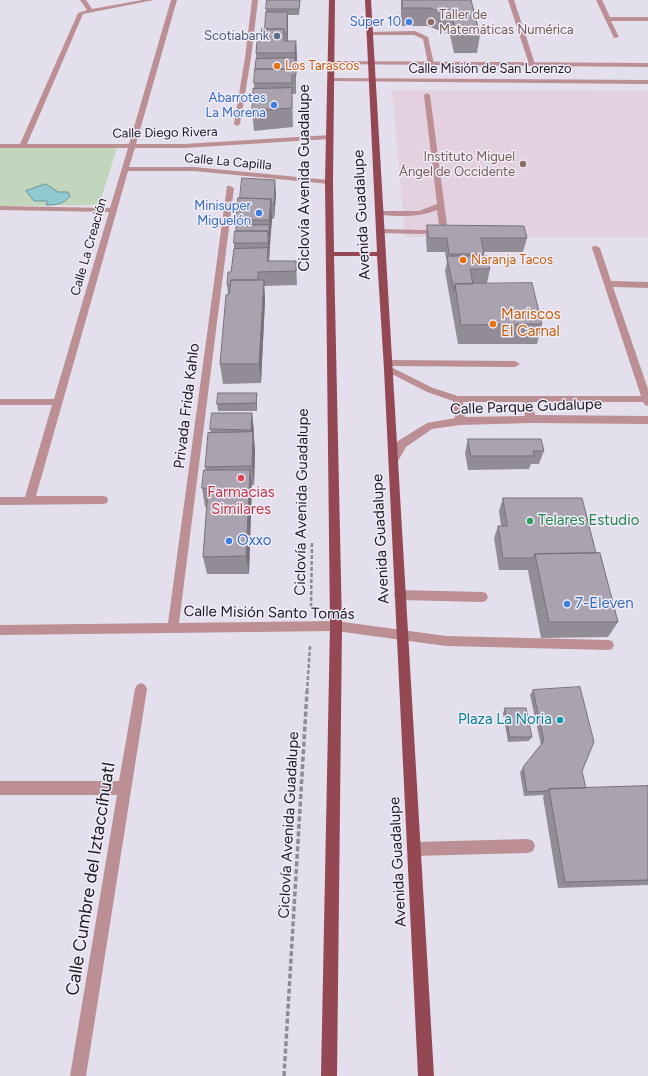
<!DOCTYPE html>
<meta charset="utf-8">
<style>
body{margin:0}
canvas{display:block;background:#e4dfec}
</style>
<canvas width="648" height="1076"></canvas>
<script>
const ctx = document.querySelector('canvas').getContext('2d');
ctx.lineJoin = 'round';
function paint(path, color) {
  ctx.fillStyle = color;
  ctx.fill(path, 'evenodd');
}
function trace(path, color, width, dash) {
  ctx.strokeStyle = color;
  ctx.lineWidth = width;
  ctx.lineCap = dash ? 'butt' : 'round';
  ctx.setLineDash(dash || []);
  ctx.stroke(path);
}
function write(font, color, halo, rows, align = 'center') {
  ctx.font = font + ' Figtree,sans-serif';
  ctx.lineWidth = 3;
  ctx.setLineDash([]);
  ctx.textBaseline = 'middle';
  ctx.strokeStyle = halo;
  ctx.fillStyle = color;
  for (const [text, x, y, turn = 0] of rows) {
    ctx.save();
    ctx.translate(x, y);
    ctx.rotate((+turn || 0) * Math.PI / 180);
    ctx.textAlign = isNaN(turn) ? turn : align;
    if (halo) ctx.strokeText(text, 0, 0);
    ctx.fillText(text, 0, 0);
    ctx.restore();
  }
}
const education = new Path2D(`
 M392 90 648 91V237H405Z`);
const green = new Path2D(`
 M0 148H117L99 205 6 206H0Z`);
const water = new Path2D(`
 M46 184 58 192H68L70 196C64 204 57 205 46 205L48 201H34L26 191Z`);
const pathFar1 = new Path2D(`
 M311 607 312 542
 M307 692 310 646`);
const path = new Path2D(`
 M284 1076 307 691`);
const service = new Path2D(`
 M367 32 415 31 428 37 434 64 431 66 428 64 423 39 414 35H369L366 33Z
 M427 93 430 95 447 225 443 232 424 234 377 233V229H380L424 230 437 228 439 225 437 210C418 218 399 216 379 215L375 213 379 211H419L437 204 424 95Z
 M389 360 515 361 520 364 515 367 389 366 384 363Z
 M400 590 482 592 486 593 488 597 486 601 482 602 400 600 396 599 394 595 396 591Z
 M528 839 533 841 535 846 533 851 528 853 414 856 409 854 407 849 409 844 414 842Z`);
const minor = new Path2D(`
 M80 0H86L92 9 142 0H154L83 14 27 144H129L171 0H177L136 144H184L330 135 333 137 330 139 184 148H135L129 167H194L329 180 333 182 329 184 194 171H128L36 496H103L107 497 108 500 107 503 103 504 0 505V497H25L52 405H0V399H54L109 212 0 210V206L110 208 128 148H0V144H20L78 13 87 10Z
 M252 0H258L251 58 240 124 237 126 234 124 245 58Z
 M508 0H514L535 64 534 65 529 64Z
 M596 0H602L610 17H648V21H611L619 37 614 38Z
 M227 186H230L234 188 179 623 336 621 446 636 608 640 612 641 614 645 612 649 608 650 446 646 336 631 0 635V625L168 623Z
 M593 246H596L600 248 611 281 648 282V288L613 287 648 389V406L645 405 643 402H532L535 415 648 416V424L531 423 460 425 432 429 406 447 398 461H390L389 458 398 441 427 423 455 418 453 401 427 392 386 371 384 369 386 367 389 366 433 388 458 396H641L592 248ZM463 402H522L525 416 465 417Z
 M141 683 145 685 147 689 86 1076H70L117 795H0V781H119L135 689 137 685Z`);
const tertiary = new Path2D(`
 M331 61 648 63V67L329 64V62Z
 M331 78 648 80V84L329 81 328 80Z`);
const primary = new Path2D(`
 M329 0H335L333 182 334 252H377L365 0H371L434 1076H418L384 369 377 256H334L342 626 337 1076H321L330 626 325 182Z`);
const wall = new Path2D(`
 M401 0H471L480 35 477 53H454L450 35 428 26H402L401 17Z
 M300 4 299 15H288V41H296L297 59 296 69V94H292L293 127 254 131 252 111 256 59V53L265 29 266 9Z
 M276 194 274 219H272L269 261H296L297 285 264 286 265 300 261 383 223 384 220 364 228 294 227 285 231 272 234 249V243L236 231V220Z
 M427 225 527 238 523 252H484V256L490 269 487 283H473L542 324 537 344H458L445 271 447 262 445 252H427L426 239Z
 M257 393V411H218L217 404Z
 M252 413 254 432V439L255 451 254 485H251L249 574H207L203 557 207 507H205L202 488 206 470 205 467 211 433 210 429Z
 M468 439 544 451 539 464H531L529 469 468 470 465 453Z
 M503 498 596 553 618 622 608 637 541 638 528 571V570H499L494 538 498 526H501L499 511Z
 M533 690 582 771 586 788 648 786V885L558 888 543 797 544 795 524 796 520 772 541 745 530 695Z
 M505 708 532 737 529 741 508 742 503 713Z`);
const shadedWall = new Path2D(`
 M287 12 288 25V47L287 34Z
 M296 41 297 59 296 69V94L295 53Z
 M275 180 276 194 274 219V204Z
 M271 199 272 219 270 240 269 220Z
 M269 225 270 240 269 263 268 243Z
 M264 280 265 300 261 383 259 364Z
 M257 393V411L256 403Z
 M252 413 254 432V439L255 451 254 485 252 466 253 445 251 430Z
 M250 470 252 488 249 574 246 556Z`);
const building = new Path2D(`
 M267 0H300L299 9H266Z
 M402 0H471L480 35H456L452 16 430 8H403Z
 M266 12H287V34H284V29H265Z
 M262 29H284V41H296L295 53H256L257 41H261Z
 M295 58V69H255L256 59Z
 M255 69H296V75H292V83H254Z
 M292 88V108L252 111 253 89Z
 M242 178 275 180 274 204H271V199L240 198Z
 M238 198 271 199 269 220H236Z
 M269 225V237L268 231H236V226Z
 M427 225 524 226 527 238H481L484 254H449L447 238H429Z
 M235 231H268V243H234Z
 M268 248 267 261H296V271L258 272V280H231L230 285H227L228 272H231L234 249Z
 M447 256H487L490 269H470L473 284H455L454 290Z
 M231 280H264L259 364H220L226 295 229 294Z
 M532 283 542 324 461 325 455 284Z
 M218 393H257L256 403 217 404Z
 M212 413H252L251 430 210 429Z
 M253 432 252 466 205 467 208 433Z
 M468 439H541L544 451H533L534 456H471Z
 M204 470H250L246 556 203 557 208 489H219L202 488Z
 M503 498H582L596 553 535 554 533 558H503L498 526H507Z
 M600 553 618 622H549L535 554Z
 M580 687 594 742 582 771 586 788 549 789 547 791 527 792 523 767 544 741 533 690Z
 M505 708H526L532 737H510Z
 M648 786V880L565 882 549 789Z`);
const markers = [
 [409,22,4,"#3f7fe0"],
 [431,22,4,"#8d6e63"],
 [277,36,4,"#5c6f8a"],
 [277,66,4,"#e8710a"],
 [274,105,4,"#3f7fe0"],
 [523,164,4,"#8d6e63"],
 [259,213,4,"#3f7fe0"],
 [463,260,4,"#e8710a"],
 [493,324,4,"#e8710a"],
 [241,478,4,"#e0444e"],
 [530,521,4,"#2e9e5b"],
 [229,541,4,"#3f7fe0"],
 [567,604,4,"#3f7fe0"],
 [560,720,4,"#0f9aa8"]
];
const farEducationnames = [
 ["Taller de",439,15],
 ["Matemáticas Numérica",439,30],
 ["Instituto Miguel",515,157,"right"],
 ["Ángel de Occidente",515,172,"right"]
];
const farShopnames = [
 ["Súper 10",401,22],
 ["Abarrotes",266,98],
 ["La Morena",266,113],
 ["Minisuper",251,206],
 ["Miguelón",251,221]
];
const farServicenames = [
 ["Scotiabank",269,36]
];
const farFoodnames = [
 ["Los Tarascos",285,66],
 ["Naranja Tacos",471,260]
];
const farStreetnames = [
 ["Calle Misión de San Lorenzo",490,69],
 ["Calle Diego Rivera",165,133,-1],
 ["Calle La Capilla",228,162,5],
 ["Calle La Creación",89,247,-74]
];
const streetNames = [
 ["Ciclovía Avenida Guadalupe",305,178,-90],
 ["Avenida Guadalupe",362,215,-93],
 ["Privada Frida Kahlo",187,406,-83],
 ["Calle Parque Gudalupe",526,407,-2],
 ["Ciclovía Avenida Guadalupe",302,502,-89],
 ["Avenida Guadalupe",381,539,-93],
 ["Calle Misión Santo Tomás",269,613,1],
 ["Ciclovía Avenida Guadalupe",289,825,-87],
 ["Avenida Guadalupe",398,862,-93]
];
const foodNames = [
 ["Mariscos",501,315],
 ["El Carnal",501,332]
];
const healthNames = [
 ["Farmacias",241,493],
 ["Similares",241,510]
];
const leisureNames = [
 ["Telares Estudio",538,521]
];
const shopNames = [
 ["Oxxo",237,541],
 ["7-Eleven",575,604]
];
const cultureNames = [
 ["Plaza La Noria",552,720]
];
const nearStreetnames = [
 ["Calle Cumbre del Iztaccíhuatl",91,879,-81]
];
paint(education, '#e4d1e0');
paint(green, '#c1d6bc');
paint(water, '#91c9d2');
trace(water, '#6e949c', 1);
trace(pathFar1, '#8f8b95', 2.5, [4, 2]);
trace(path, '#8f8b95', 3.5, [5, 2.5]);
paint(service, '#bb8f93');
paint(minor, '#bb8f93');
paint(tertiary, '#bb8f93');
paint(primary, '#934853');
paint(wall, '#928c96');
paint(shadedWall, '#77727a');
paint(building, '#aaa3af');
trace(building, '#77727a', 1);
for (const [x, y, r, color] of markers) {
  const dot = new Path2D();
  dot.arc(x, y, r, 0, 2 * Math.PI);
  ctx.fillStyle = color;
  ctx.fill(dot);
  trace(dot, '#f1ecf9', 1.5);
}
write('13px', '#785e54', '#f1ecf9', farEducationnames, 'left');
write('13px', '#366cbe', '#f1ecf9', farShopnames, 'right');
write('13px', '#4e5e75', '#f1ecf9', farServicenames, 'right');
write('13px', '#c56008', '#f1ecf9', farFoodnames, 'left');
write('13px', '#1c1a1f', '#f1ecf9', farStreetnames);
write('15px', '#1c1a1f', '#f1ecf9', streetNames);
write('15px', '#c56008', '#f1ecf9', foodNames, 'left');
write('15px', '#be3a42', '#f1ecf9', healthNames);
write('15px', '#27864d', '#f1ecf9', leisureNames, 'left');
write('15px', '#366cbe', '#f1ecf9', shopNames, 'left');
write('15px', '#0d838f', '#f1ecf9', cultureNames, 'right');
write('18px', '#1c1a1f', '#f1ecf9', nearStreetnames);
</script>
